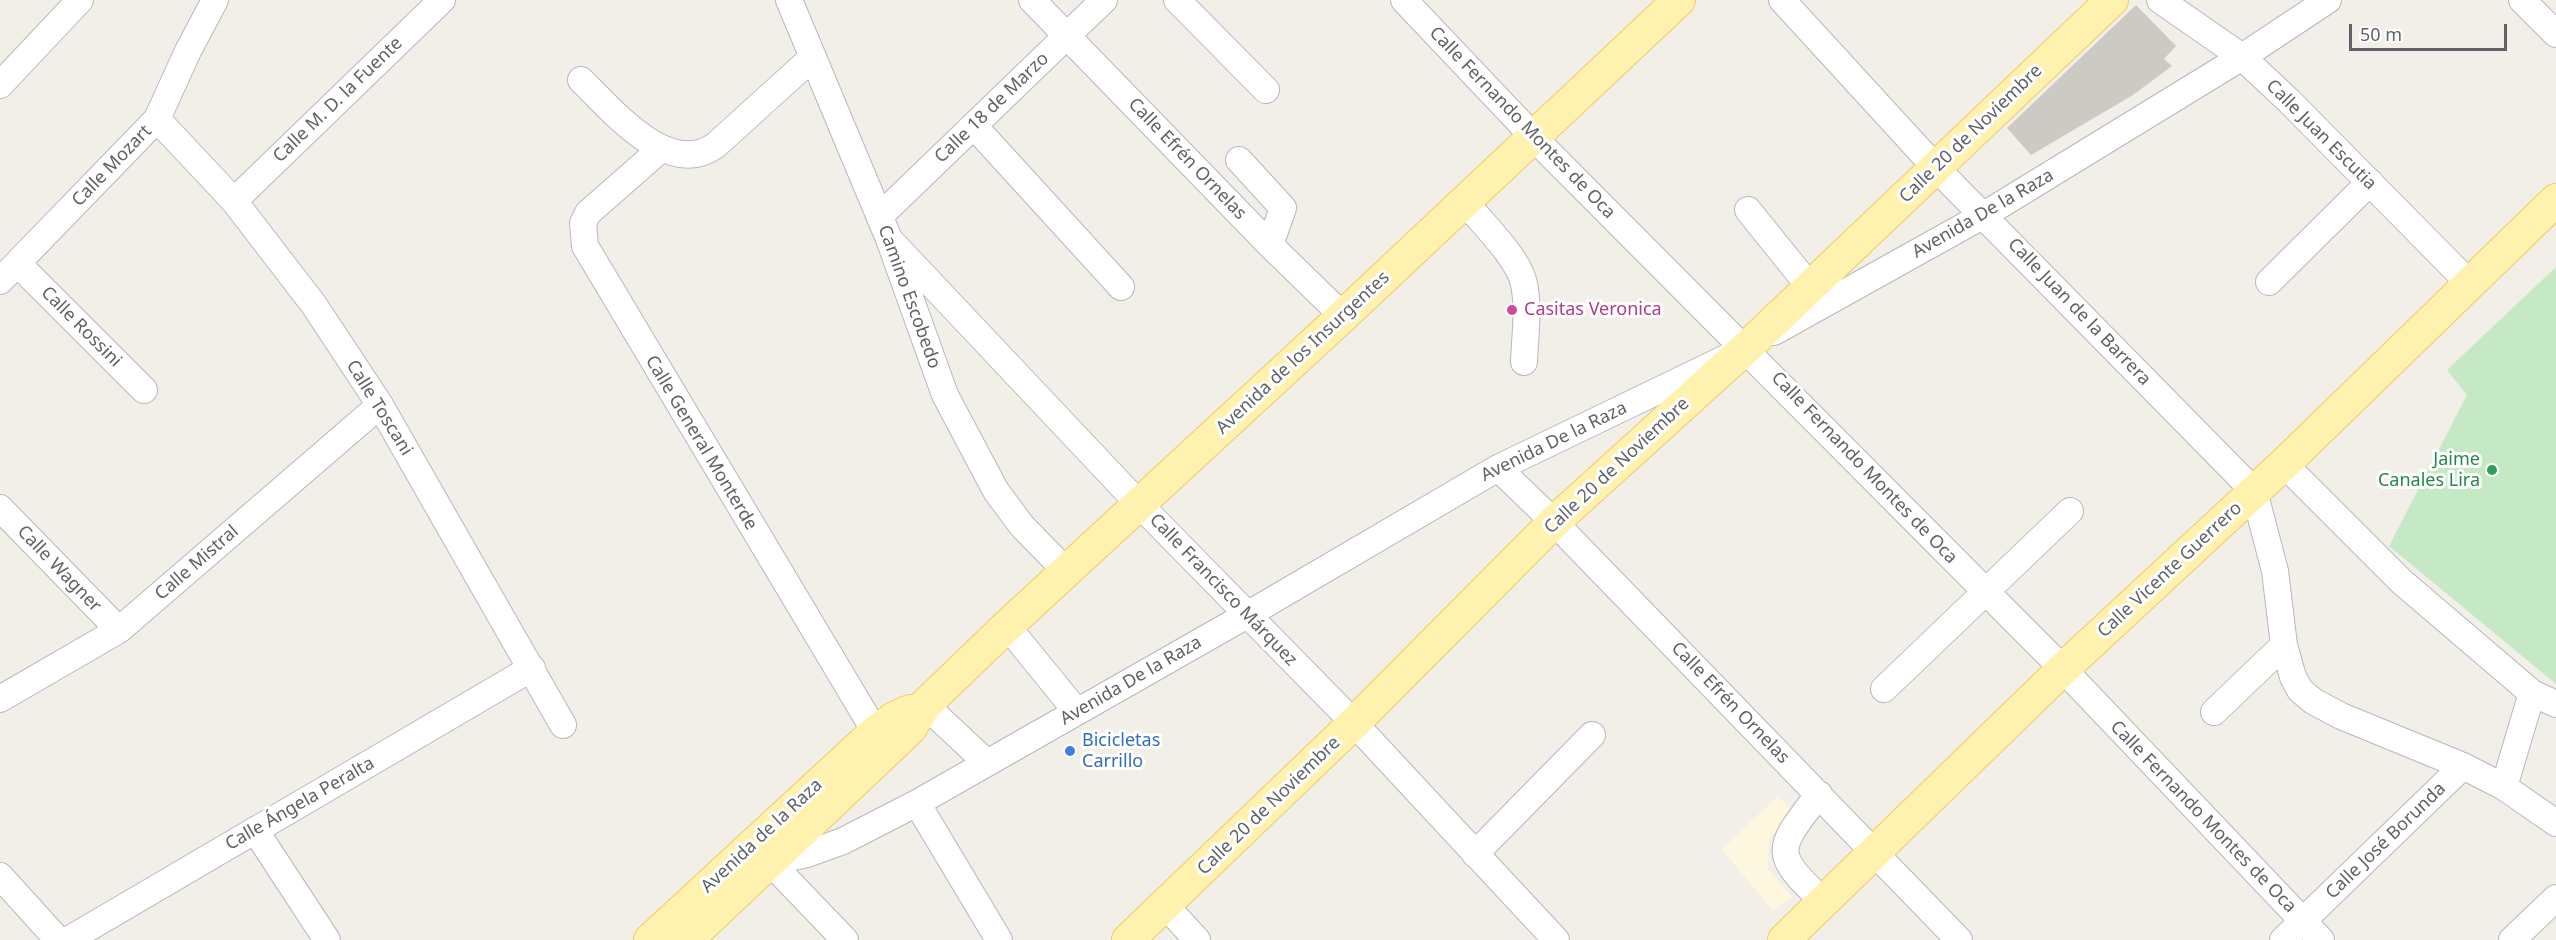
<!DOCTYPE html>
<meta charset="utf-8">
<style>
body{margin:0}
#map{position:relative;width:2556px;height:940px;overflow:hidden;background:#f1efe8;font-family:"Noto Sans",sans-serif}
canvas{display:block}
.scale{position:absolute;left:2349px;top:24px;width:158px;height:27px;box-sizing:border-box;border:3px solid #5f6368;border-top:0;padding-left:8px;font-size:18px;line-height:21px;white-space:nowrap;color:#5f6368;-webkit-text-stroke:4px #fff;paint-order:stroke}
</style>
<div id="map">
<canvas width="2556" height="940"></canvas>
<div class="scale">50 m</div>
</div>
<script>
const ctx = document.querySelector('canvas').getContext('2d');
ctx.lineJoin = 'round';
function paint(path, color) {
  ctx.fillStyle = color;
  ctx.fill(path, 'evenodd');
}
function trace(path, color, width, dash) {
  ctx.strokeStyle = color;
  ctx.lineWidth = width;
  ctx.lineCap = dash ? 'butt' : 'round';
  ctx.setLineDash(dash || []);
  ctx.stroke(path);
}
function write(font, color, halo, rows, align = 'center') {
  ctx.font = font + ' "Noto Sans",sans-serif';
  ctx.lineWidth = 6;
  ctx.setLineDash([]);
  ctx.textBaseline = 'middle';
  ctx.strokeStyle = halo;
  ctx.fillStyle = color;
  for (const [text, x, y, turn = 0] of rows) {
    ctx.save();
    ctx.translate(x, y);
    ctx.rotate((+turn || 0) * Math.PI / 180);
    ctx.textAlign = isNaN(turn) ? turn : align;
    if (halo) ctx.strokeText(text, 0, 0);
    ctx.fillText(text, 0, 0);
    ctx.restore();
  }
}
const commercial = new Path2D(`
 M1778 796 1796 813 1769 839 1768 870 1792 897 1773 911 1722 849Z`);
const green = new Path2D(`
 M2556 267V684L2389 546 2467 395 2447 370Z`);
const building = new Path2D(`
 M2136 5 2176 46 2164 59 2172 66 2133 95 2031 155 2007 128Z`);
const minor = new Path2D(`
 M789 0 889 239 945 395 996 491 1022 526 1066 571
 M1032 0 1270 245 1343 316
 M1177 0 1266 90
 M1404 0 1548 152 2063 669 2321 940
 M1782 0 1936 168 2254 491 2275 571 2284 645 2293 677 2300 690 2313 701 2341 716 2463 766 2504 787 2556 823
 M2160 0 2242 57 2289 101 2470 284
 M2522 0 2556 34
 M581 80C612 110 669 180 716 145L813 57
 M0 85 80 0
 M157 119 234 201 314 305 380 405 563 725
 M974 126 1121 287
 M661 149 588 213 583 223 585 246 885 748
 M1239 160 1283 208 1270 245
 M234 201 442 0
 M1465 202C1481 222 1519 258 1524 284 1529 308 1525 337 1524 362
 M1748 210 1810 287 1820 302
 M880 216 1104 0
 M889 239 1139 504 1354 723 1556 940
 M18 264 144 390
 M0 281 157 119 188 51 215 0
 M2269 282 2370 182
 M1774 332 1984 215 2242 57 2328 0
 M2284 464 2402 582 2532 693 2556 704
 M1498 468 1554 522 1959 940
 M0 508 119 630
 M1007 626 1077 712
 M1884 689 2070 511
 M0 699 119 630 380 405
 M925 705 987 763
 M2214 712 2284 645
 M2504 787 2532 693
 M1819 794C1777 849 1770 852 1824 902
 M917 803 999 940
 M255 830 327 940
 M1475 854 1592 735
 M770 862 807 854 843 841 917 803 1247 615 1498 468 1728 357
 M770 862 845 940
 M0 876 58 940
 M1165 905 1197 940
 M68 940 532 668
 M2283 940 2463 766
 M2512 940 2556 898`);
const major = new Path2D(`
 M650 940 874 733 894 718 910 711
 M687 940 910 729 925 705 1007 626 1343 316 1679 0
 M1128 940 1354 723 1554 522 1746 348 2112 0
 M1784 940 2063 669 2284 464 2556 200`);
const markers = [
 [1512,310,6,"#d1479c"],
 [2492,470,6,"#2e9e5b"],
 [1070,751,6,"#3f7fe0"]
];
const streetNames = [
 ["Calle M. D. la Fuente",338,100,-44],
 ["Calle 18 de Marzo",992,108,-44],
 ["Calle Fernando Montes de Oca",1522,123,46],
 ["Calle 20 de Noviembre",1971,134,-44],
 ["Calle Juan Escutia",2321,135,45],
 ["Calle Efrén Ornelas",1187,159,46],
 ["Calle Mozart",112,166,-46],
 ["Avenida De la Raza",1983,214,-30],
 ["Camino Escobedo",909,297,70],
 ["Calle Juan de la Barrera",2079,312,46],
 ["Calle Rossini",81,327,45],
 ["Avenida de los Insurgentes",1303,353,-43],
 ["Calle Toscani",379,408,58],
 ["Avenida De la Raza",1554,442,-26],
 ["Calle General Monterde",701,443,59],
 ["Calle 20 de Noviembre",1617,466,-43],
 ["Calle Fernando Montes de Oca",1864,468,46],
 ["Calle Mistral",197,563,-41],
 ["Calle Wagner",59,569,46],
 ["Calle Vicente Guerrero",2170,570,-43],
 ["Calle Francisco Márquez",1223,590,46],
 ["Avenida De la Raza",1131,681,-30],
 ["Calle Efrén Ornelas",1730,703,46],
 ["Calle Ángela Peralta",300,804,-30],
 ["Calle 20 de Noviembre",1269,806,-44],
 ["Calle Fernando Montes de Oca",2203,817,46],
 ["Avenida de la Raza",762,836,-43],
 ["Calle José Borunda",2386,841,-44]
];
const hotelNames = [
 ["Casitas Veronica",1524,310]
];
const leisureNames = [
 ["Jaime",2480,460],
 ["Canales Lira",2480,481]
];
const shopNames = [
 ["Bicicletas",1082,741],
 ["Carrillo",1082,762]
];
paint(commercial, '#fef7e0');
paint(green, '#c5e8c5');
paint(building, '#cccac5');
trace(minor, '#b5b8bc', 28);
trace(major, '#f2c960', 34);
trace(minor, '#fff', 26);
trace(major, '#fff2af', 32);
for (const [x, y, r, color] of markers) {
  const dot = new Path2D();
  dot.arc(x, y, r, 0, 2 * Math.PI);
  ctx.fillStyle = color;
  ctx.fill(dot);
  trace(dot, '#fff', 2);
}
write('18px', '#5f6368', '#fff', streetNames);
write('18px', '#b23c85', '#fff', hotelNames, 'left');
write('18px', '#27864d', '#fff', leisureNames, 'right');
write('18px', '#366cbe', '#fff', shopNames, 'left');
</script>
